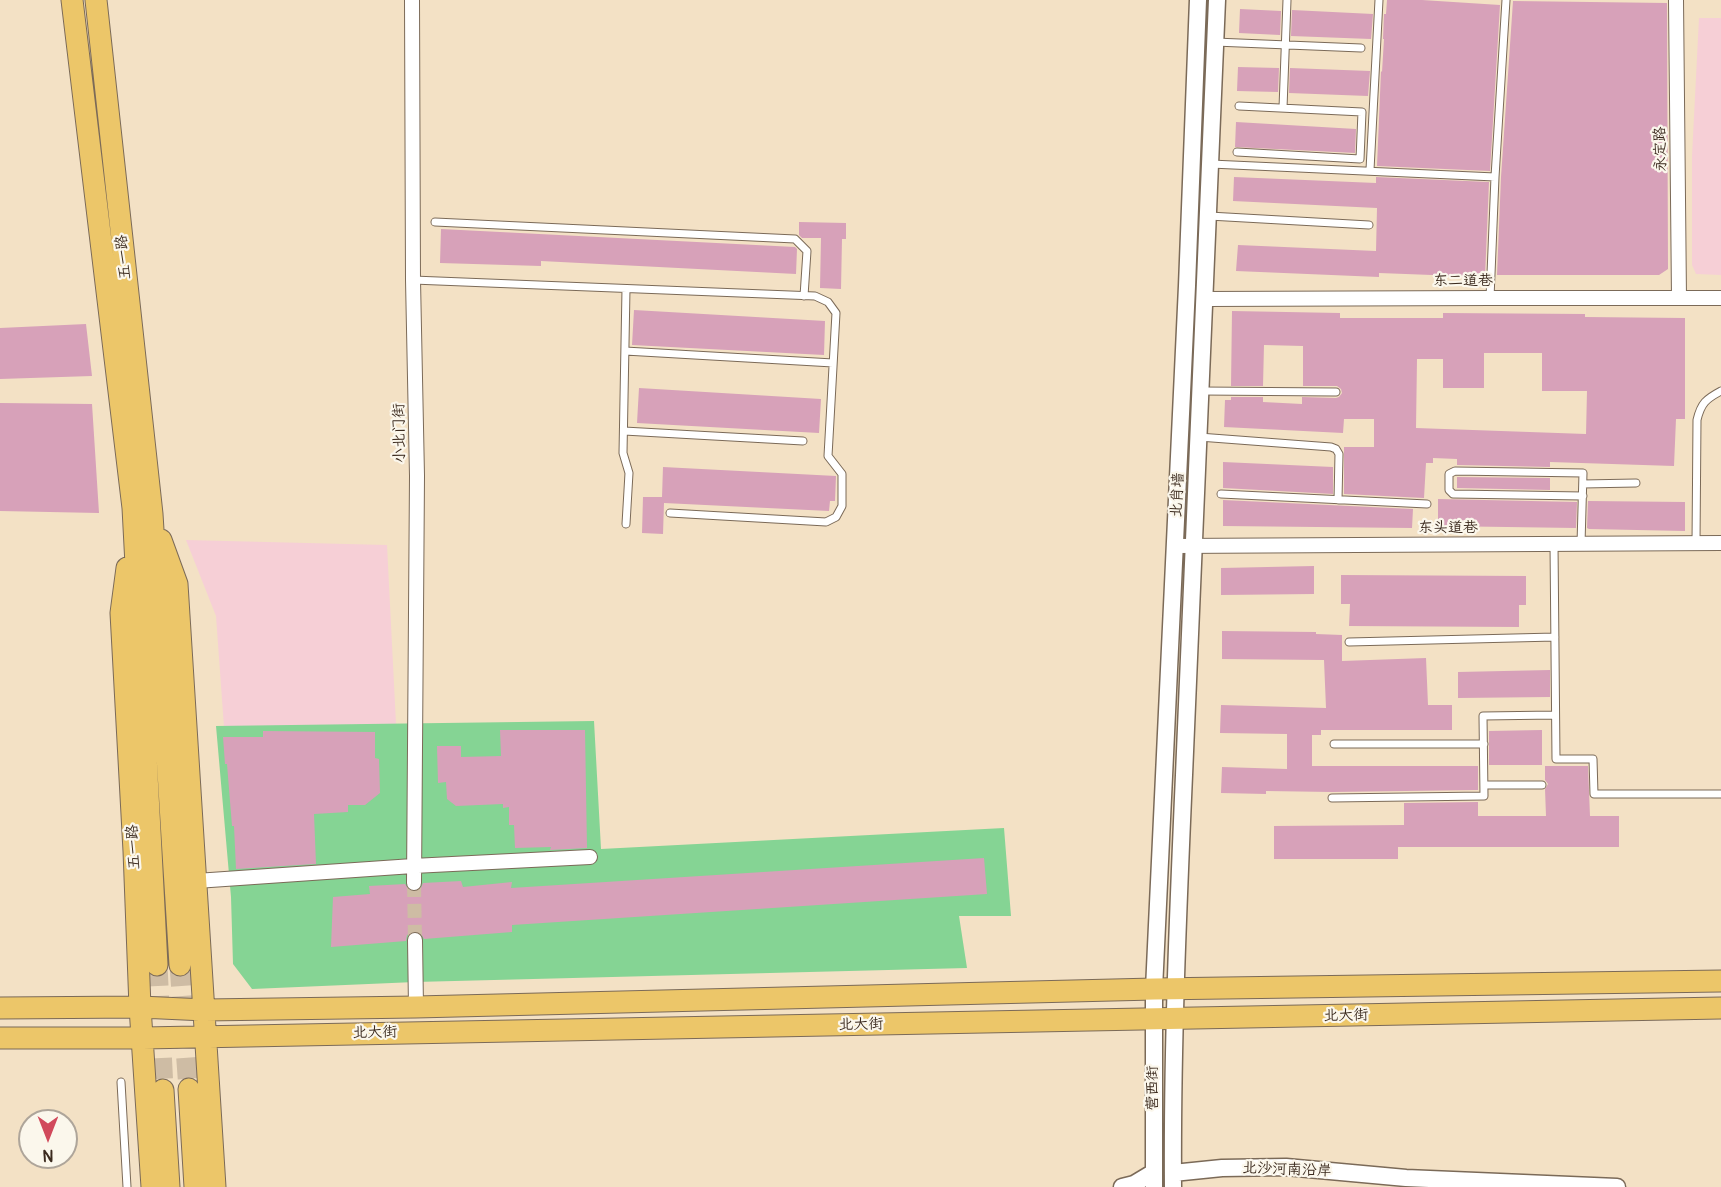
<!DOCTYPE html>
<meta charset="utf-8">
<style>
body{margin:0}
#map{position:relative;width:1721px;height:1187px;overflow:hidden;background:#f3e1c5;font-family:Pangolin,sans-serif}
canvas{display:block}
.north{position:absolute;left:18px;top:1109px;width:60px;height:60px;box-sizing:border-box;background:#fbf7ec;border:2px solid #aea59a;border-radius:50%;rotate:180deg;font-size:16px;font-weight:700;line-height:24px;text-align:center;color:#3b2a1e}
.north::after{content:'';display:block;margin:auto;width:21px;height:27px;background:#d1495b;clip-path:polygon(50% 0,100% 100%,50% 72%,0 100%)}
</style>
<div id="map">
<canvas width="1721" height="1187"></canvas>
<div class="north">N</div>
</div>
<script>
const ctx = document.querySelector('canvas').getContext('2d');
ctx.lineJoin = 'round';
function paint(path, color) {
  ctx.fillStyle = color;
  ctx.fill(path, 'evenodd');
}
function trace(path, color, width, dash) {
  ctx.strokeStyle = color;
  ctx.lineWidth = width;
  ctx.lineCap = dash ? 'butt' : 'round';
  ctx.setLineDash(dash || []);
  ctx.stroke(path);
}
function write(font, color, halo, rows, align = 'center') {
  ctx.font = font + ' Pangolin,"LXGW WenKai TC",sans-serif';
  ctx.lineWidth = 4.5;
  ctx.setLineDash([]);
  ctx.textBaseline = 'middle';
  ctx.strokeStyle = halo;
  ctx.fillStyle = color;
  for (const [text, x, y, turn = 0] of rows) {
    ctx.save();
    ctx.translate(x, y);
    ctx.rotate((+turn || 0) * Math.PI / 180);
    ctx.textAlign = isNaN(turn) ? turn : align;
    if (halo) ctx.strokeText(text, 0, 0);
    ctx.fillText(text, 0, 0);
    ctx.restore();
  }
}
const built = new Path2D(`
 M1699 18H1721V275L1696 274 1692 265V156Z
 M186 540 387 545 396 724 224 727 216 616Z`);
const green = new Path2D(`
 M594 721 601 849 1004 828 1011 916H959L967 968 415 982 252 989 233 964 231 897 216 726Z`);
const building = new Path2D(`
 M1387 0H1422L1500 5 1490 171 1377 166 1381 71 1382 72 1384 39H1383L1384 14H1386Z
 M1513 1 1667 3 1668 269 1659 275H1497L1501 177Z
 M1240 9 1281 11 1280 35 1239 33Z
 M1292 10 1373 14 1371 39 1291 36Z
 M1238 67 1279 68 1278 92 1237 91Z
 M1290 68 1370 71 1368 96 1289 93Z
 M1236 122 1356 129 1355 153 1235 147Z
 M1234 177 1376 183V177L1489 182 1485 277 1379 273V277L1236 271 1238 245 1376 251 1377 208 1233 201Z
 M799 222 846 223V239H842L841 289 820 288 821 238H802L799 235Z
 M441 229 795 247 797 249 796 274 541 261V266L440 263Z
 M634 310 825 321 824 355 632 345Z
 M1232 311 1340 313V318H1443V313L1585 314V317L1685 318V419H1676L1674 466 1550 462V467L1457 465V459L1433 458V463H1426L1424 498 1344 494V447H1374V419H1344L1343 433 1224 427 1225 400H1231V397H1263V402L1302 404V397L1336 398 1339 397 1342 393 1341 389 1337 386H1303V346L1264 345 1263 386H1231ZM1484 353H1542V391H1587L1586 434 1416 428 1417 359H1443V388H1484Z
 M86 324 92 376 0 379V328Z
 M639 388 821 399 819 433 637 423Z
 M0 403 92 404 99 513 0 511Z
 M1223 462 1333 467V494L1223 488Z
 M663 467 836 476 835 501H830L829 511 664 503 663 534 642 533 643 497H662Z
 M1457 477 1550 478V490L1457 488Z
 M1438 499 1577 502 1576 528 1438 526Z
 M1223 500 1413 509 1412 528 1223 526Z
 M1588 501 1685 502V531L1589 529 1587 528Z
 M1314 566V594L1221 595V568Z
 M1341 575 1526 576V605H1519V627L1349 626 1350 604H1341Z
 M1222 631 1316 632V634L1342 635V661L1426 658 1428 705H1452V730H1321V735H1312V766H1478V790L1332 792 1266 791V794L1221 793 1222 767 1287 769V734L1220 733 1221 705 1326 708 1324 660 1222 659Z
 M1550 670V697L1458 698V672Z
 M500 730H585L587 848 550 850 551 847 515 848 514 825H509V807L503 808V804L456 806 447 799 446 782 438 783 437 746H461V757L501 756Z
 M1542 730V765H1489V731Z
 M263 731 375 732V758L379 759 380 793 365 805H348V812L314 814 316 864 236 869 234 826H232L227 764H225L223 737H263Z
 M1545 766H1588L1590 816H1619V847H1398V859H1274V826L1404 825V803L1478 802V816H1546L1545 789 1548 784 1545 780Z
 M984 858 987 894 512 925V932L424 939 420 932 414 931 407 935 406 941 331 947 333 897 370 894 369 886 405 884 409 890 415 892 421 888 423 883 461 881 463 887 512 882 511 888Z`);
const minorTunnel = new Path2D(`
 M414 883 415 940`);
const primaryTunnel = new Path2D(`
 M157 965 163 1090
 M180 965 189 1089`);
const service = new Path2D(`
 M1215 42 1361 48
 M1283 108 1287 0
 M1237 152 1360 159 1362 112 1239 106
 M1211 164 1495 177
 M1370 170 1379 0
 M1209 216 1369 225
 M435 222 795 239 807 251 804 296
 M413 280 815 296 828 302 836 313 828 456 842 474V506L836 517 826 522 670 513
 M626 289 623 453 629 473 626 524
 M1490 298 1495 177 1506 0
 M625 351 833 363
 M1201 391 1336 392
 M624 431 803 441
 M1199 437 1331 447 1336 449 1339 454 1338 500
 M1583 484 1636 483
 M1221 494 1427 504
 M1696 543 1697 420C1701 403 1706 399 1721 391
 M1554 544 1556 759H1593L1594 794H1721
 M1581 544 1583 473 1455 471 1449 474V490L1453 494 1583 496
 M1349 642 1555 637
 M1334 744H1484
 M1484 785H1542
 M1332 798 1484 796 1483 716 1555 715
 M121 1082 127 1187`);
const minor = new Path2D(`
 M412 0 413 280 417 476 414 883
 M1676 0 1679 297
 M1205 299 1490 298H1721
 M1175 546 1721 543
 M196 881 413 866 590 857
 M415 940 416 1007`);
const tertiary = new Path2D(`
 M1173 1173 1222 1168 1286 1167 1406 1178 1617 1187
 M1122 1187 1134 1184 1154 1172
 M1154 1187V989L1187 286 1198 0
 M1173 1187C1172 1050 1178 912 1184 775 1193 517 1207 259 1217 0`);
const primary = new Path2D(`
 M72 0 133 508 157 965
 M96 0 152 514 180 965
 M161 540 177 584 215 1187
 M127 568 121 613 134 851 140 1007 152 1187
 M0 1008 140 1007 205 1010 416 1007 1154 989 1721 981
 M0 1038H143L1721 1008
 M189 1089 195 1187
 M163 1090 169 1187`);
const streetNames = [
 ["永定路",1661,149,-91],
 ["五一路",124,257,-96],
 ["东二道巷",1463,281],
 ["小北门街",400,433,-91],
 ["北肖墙",1178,495,-87],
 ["东头道巷",1448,528],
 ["五一路",134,847,-93],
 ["北大街",1346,1016,-1],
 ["北大街",861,1025,-1],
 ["北大街",375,1033,-1],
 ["营西街",1153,1088,-90],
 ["北沙河南沿岸",1287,1170,2]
];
paint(built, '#f6cfd6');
paint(green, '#85d494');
paint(building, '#d7a1b9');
trace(minorTunnel, '#cebca4', 14, [14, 7]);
trace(primaryTunnel, '#cebca4', 21, [21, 10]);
trace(service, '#7b6a58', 9);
trace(minor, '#7b6a58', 16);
trace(tertiary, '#7b6a58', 19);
trace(primary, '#7b6a58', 23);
trace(service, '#fff', 7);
trace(minor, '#fff', 14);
trace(tertiary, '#fff', 16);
trace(primary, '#ecc669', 21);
write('15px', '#3b2a1e', '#fbf7ec', streetNames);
</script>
